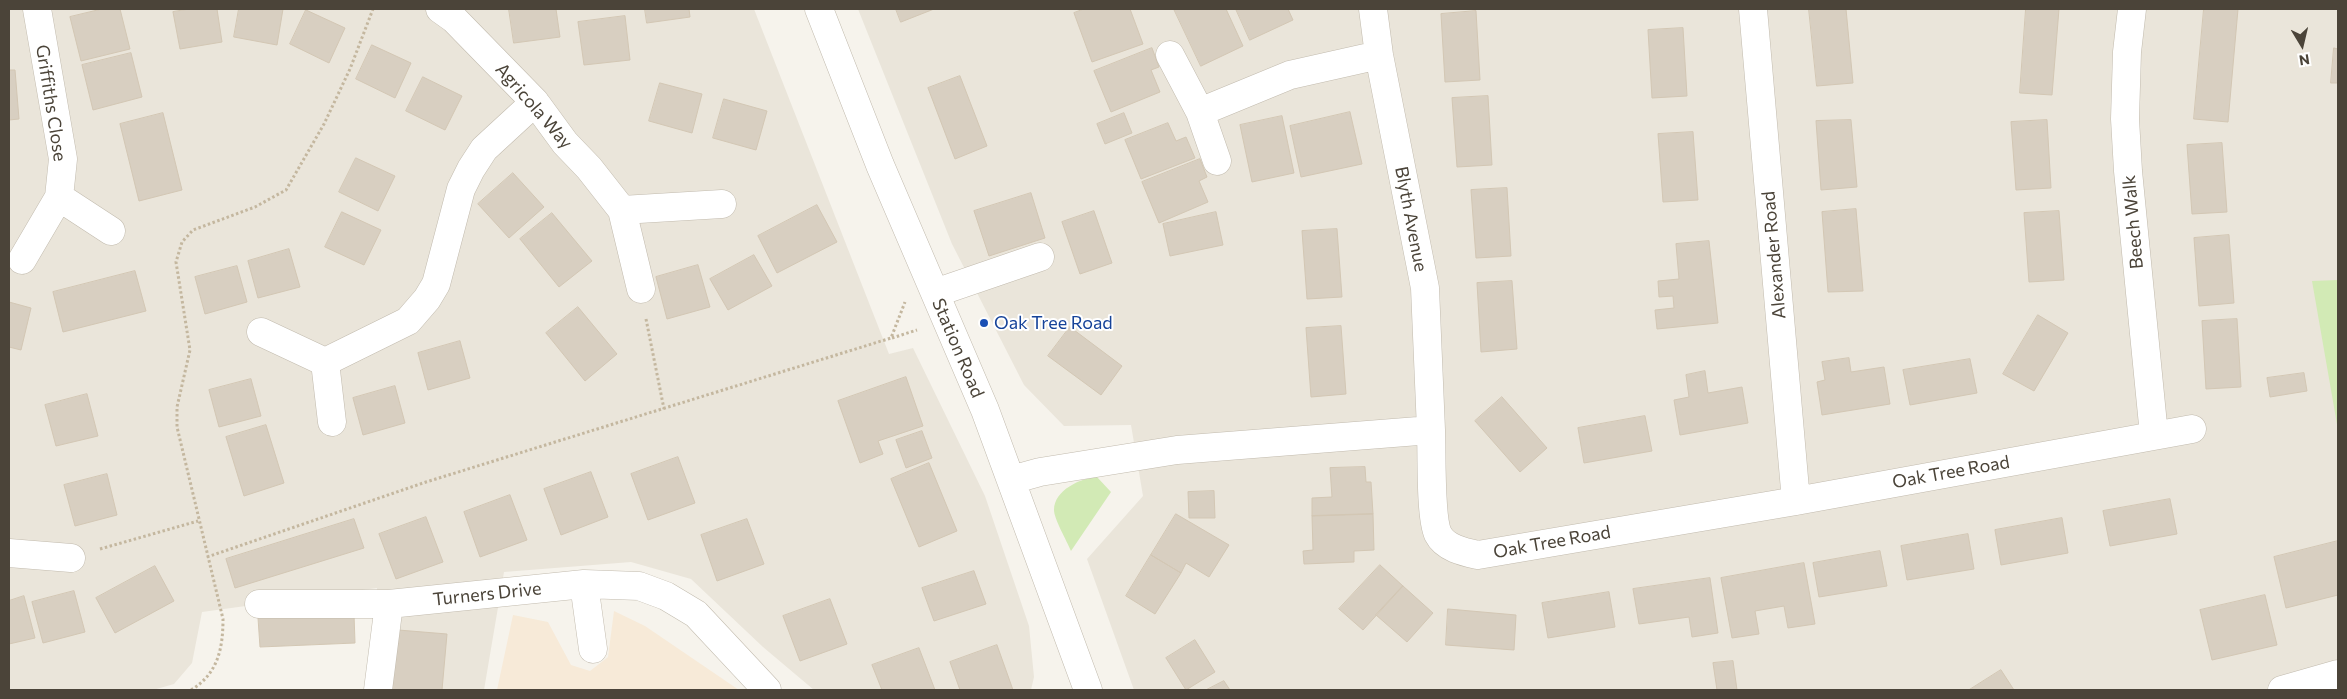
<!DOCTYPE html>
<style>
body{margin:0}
#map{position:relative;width:2347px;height:699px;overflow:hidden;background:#f6f3ec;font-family:Commissioner,sans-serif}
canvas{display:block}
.frame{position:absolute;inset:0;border:10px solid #4b4439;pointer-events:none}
.north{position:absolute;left:2277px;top:20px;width:50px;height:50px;-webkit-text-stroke:4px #fff;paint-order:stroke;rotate:171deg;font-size:14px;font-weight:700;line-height:20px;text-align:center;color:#4b4439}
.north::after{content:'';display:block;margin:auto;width:18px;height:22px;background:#4b4439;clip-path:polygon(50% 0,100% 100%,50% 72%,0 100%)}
</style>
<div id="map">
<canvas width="2347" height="699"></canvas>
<div class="frame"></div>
<div class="north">N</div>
</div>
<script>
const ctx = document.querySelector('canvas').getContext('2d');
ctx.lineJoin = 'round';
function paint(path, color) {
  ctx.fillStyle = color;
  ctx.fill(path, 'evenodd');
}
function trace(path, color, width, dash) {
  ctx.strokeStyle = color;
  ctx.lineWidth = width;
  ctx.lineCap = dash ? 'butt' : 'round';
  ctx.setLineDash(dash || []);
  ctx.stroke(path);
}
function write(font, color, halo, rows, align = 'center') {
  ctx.font = font + ' Commissioner,sans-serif';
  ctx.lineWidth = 4;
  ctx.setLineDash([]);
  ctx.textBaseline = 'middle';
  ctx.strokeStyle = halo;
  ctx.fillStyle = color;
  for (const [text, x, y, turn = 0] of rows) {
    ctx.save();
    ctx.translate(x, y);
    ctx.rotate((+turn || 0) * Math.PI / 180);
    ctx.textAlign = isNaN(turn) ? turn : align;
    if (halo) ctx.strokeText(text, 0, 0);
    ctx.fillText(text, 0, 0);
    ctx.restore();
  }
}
const residential = new Path2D(`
 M9 9H754L889 354 913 348 985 496 1029 626 1034 677 1031 690H814L763 647 691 579 631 562 504 572 484 690H367L377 588 202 612 192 663 174 684 153 690H9Z
 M858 9H2338V690H1134L1087 559 1143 496 1131 425 1064 426 1024 385 952 244Z`);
const commercial = new Path2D(`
 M614 611 645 626 739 690H497L513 615 548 622 571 665 590 671 608 657Z`);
const green = new Path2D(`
 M2338 280V430L2312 281Z
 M1097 477 1111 492 1071 551C1067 541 1054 519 1054 510 1054 490 1081 478 1097 477Z`);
const building = new Path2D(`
 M102 9H120L130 49 81 61 70 17Z
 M189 9H217L222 42 180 49 173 12Z
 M239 9H283L277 45 234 37Z
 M509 9H556L560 37 514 43Z
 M645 9H689L690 17 647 23Z
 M896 9H934L901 22Z
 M1084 9H1130L1143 44 1092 62 1074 13Z
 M1174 9H1226L1243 46 1201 66Z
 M1236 9H1288L1293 20 1250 40Z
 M1809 9H1846L1853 83 1817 86Z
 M2026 9H2059L2052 95 2020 93Z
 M2204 9H2238L2228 122 2194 119Z
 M306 10 345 28 329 63 290 44Z
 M1476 11 1480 80 1445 82 1441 14Z
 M625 16 630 60 584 65 578 22Z
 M1683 28 1687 96 1652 98 1648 30Z
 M372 45 411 63 395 98 356 79Z
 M1152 48 1159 67 1151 70 1160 92 1111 112 1094 71Z
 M2334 48 2338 49V83H2331Z
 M131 53 142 97 93 110 82 65Z
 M9 70H15L19 119 9 120Z
 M960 76 987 146 955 159 928 88Z
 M423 77 462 96 445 130 406 111Z
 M660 83 702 94 692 133 649 121Z
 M1488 96 1492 165 1457 167 1452 98Z
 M724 99 767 111 756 150 713 138Z
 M1350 112 1362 164 1301 177 1290 126Z
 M163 113 182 190 139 201 120 124Z
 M1124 113 1132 133 1105 144 1097 124Z
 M1282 116 1294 173 1252 182 1240 125Z
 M1851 120 1857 187 1821 190 1816 121Z
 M2047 120 2051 188 2016 190 2011 122Z
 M1168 123 1176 141 1186 137 1195 158 1141 179 1125 140Z
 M1693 132 1698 200 1663 202 1658 134Z
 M2222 143 2227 212 2192 214 2187 145Z
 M356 158 395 176 378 211 339 192Z
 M1200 159 1207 177 1199 181 1208 202 1159 223 1142 182Z
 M513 173 544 207 509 238 478 204Z
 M1507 188 1511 256 1476 258 1471 190Z
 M1031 193 1045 238 989 256 974 211Z
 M817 205 837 242 777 273 758 236Z
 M1856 209 1863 291 1828 292 1822 212Z
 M1094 211 1112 263 1080 274 1062 222Z
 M2059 211 2064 280 2029 282 2024 213Z
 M342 212 381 230 364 265 325 247Z
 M1216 212 1223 245 1170 256 1163 224Z
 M552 213 592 261 559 287 520 239Z
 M1337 229 1342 297 1307 299 1302 231Z
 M2229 235 2234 303 2199 306 2194 238Z
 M1709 241 1718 323 1657 329 1655 310 1674 308 1673 296 1659 297 1658 281 1679 279 1676 244Z
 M289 249 300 287 258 298 248 261Z
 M754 255 772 286 728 310 710 279Z
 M698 265 710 307 667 319 656 277Z
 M237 266 247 302 205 314 195 277Z
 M135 271 146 311 63 332 53 292Z
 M1512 281 1517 349 1481 352 1477 283Z
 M9 302 31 308 21 350 9 347Z
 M578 307 617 354 585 381 546 333Z
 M2038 315 2068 333 2034 391 2003 374Z
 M2237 319 2241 387 2206 389 2202 321Z
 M1341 326 1346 394 1311 397 1306 328Z
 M1070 327 1122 366 1101 395 1048 356Z
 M460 341 470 378 428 390 418 353Z
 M1849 358 1851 372 1884 367 1890 404 1822 415 1817 382 1825 380 1822 362Z
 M1970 359 1977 393 1910 405 1903 370Z
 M1705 371 1708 393 1742 387 1748 423 1680 435 1674 400 1689 397 1686 375Z
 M2304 373 2307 391 2270 397 2267 378Z
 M906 377 923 426 878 441 883 454 860 463 838 401Z
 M251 379 261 416 219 427 209 390Z
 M395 386 405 423 363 435 353 398Z
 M87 394 98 436 56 446 45 405Z
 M1502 397 1547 448 1520 472 1475 421Z
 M1645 416 1652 451 1584 463 1578 428Z
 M266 425 284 483 244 496 226 437Z
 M922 431 932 458 906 468 896 440Z
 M678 457 695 503 648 520 631 474Z
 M929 463 957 531 919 547 891 479Z
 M1365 467 1366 482H1371L1373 514 1312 516V498L1332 497 1330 468Z
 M591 472 608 517 561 535 544 489Z
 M107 474 117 515 75 526 64 485Z
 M1214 491 1215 518H1189L1188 492Z
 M510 495 527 540 480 557 464 512Z
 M2170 499 2177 534 2110 546 2103 511Z
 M1176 514 1229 545 1209 577 1186 563 1181 573 1151 555Z
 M1373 514 1374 550 1354 551V562L1304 564 1303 551 1313 550 1312 516Z
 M426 517 443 562 396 579 379 534Z
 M2062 518 2068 553 2001 565 1995 530Z
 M354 519 364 548 235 588 226 559Z
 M747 519 764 564 717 581 701 535Z
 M1968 534 1974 569 1907 580 1901 546Z
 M2338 541V595L2286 608 2274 557Z
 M1880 551 1887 586 1819 597 1813 563Z
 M1151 555 1181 573 1155 614 1126 596Z
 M1804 563 1815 624 1788 628 1784 606 1755 611 1759 634 1732 638 1721 578Z
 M1380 565 1403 586 1363 630 1339 609Z
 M155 566 174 601 115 633 96 598Z
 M974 571 986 604 934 621 922 588Z
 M1710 578 1718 633 1692 637 1689 617 1639 624 1633 589Z
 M1403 586 1433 613 1407 642 1376 615Z
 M74 591 85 632 43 643 32 602Z
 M1609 592 1615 627 1548 638 1542 603Z
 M2265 595 2277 645 2212 660 2200 610Z
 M24 596 35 638 9 644V601Z
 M830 599 847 644 800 661 783 616Z
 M1448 609 1516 615 1514 650 1446 645Z
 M354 614 355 643 260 647 258 618Z
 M398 630 447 634 442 690H393Z
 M1195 640 1215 672 1186 690 1166 658Z
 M997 645 1013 690H960L950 662Z
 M919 648 935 690H882L872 665Z
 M1733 661 1737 690H1717L1713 663Z
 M2001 670 2014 690H1969Z
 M1224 681 1230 690H1206Z`);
const path = new Path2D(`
 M646 319 664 409
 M892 338 917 330
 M100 549 198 521
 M207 557 426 482 891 338 905 302
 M191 690C218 674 223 648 223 619L177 427V407L190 350 176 262 182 242 193 230 255 207 286 190 324 124 350 69 373 9`);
const minor = new Path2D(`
 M440 9 454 19 535 102 565 143 589 168 622 210
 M819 9 880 165 985 410 1088 690
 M1373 9 1379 55 1425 288 1431 430
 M1753 9 1796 501
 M2132 9 2127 52 2125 119 2128 171 2154 435
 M1170 55 1200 112
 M1217 161 1200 112 1290 75 1379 55
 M59 197 111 231
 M22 260 59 197 63 159 37 9
 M641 289 622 210 722 204
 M935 293 1040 257
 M261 332 325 362 408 321 427 299 436 284 461 189 471 169 484 149 535 102
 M325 362 332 422
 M1011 480 1040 472 1177 450 1431 430C1432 453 1430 517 1438 534 1445 548 1464 552 1478 555L1796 501 2192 429
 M9 553 71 558
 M584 584 593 649
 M259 604H389L584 584 639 586 666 596 696 614 767 690
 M378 690 389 604
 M2282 690 2338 674`);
const markers = [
 [984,323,5,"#1a4fb4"]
];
const streetNames = [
 ["Griffiths Close",51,103,81],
 ["Agricola Way",534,106,49],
 ["Blyth Avenue",1411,219,79],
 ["Beech Walk",2133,222,-95],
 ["Alexander Road",1774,255,-95],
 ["Station Road",958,348,67],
 ["Oak Tree Road",1951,472,-10],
 ["Oak Tree Road",1552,542,-10],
 ["Turners Drive",487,594,-6]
];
const transitNames = [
 ["Oak Tree Road",994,323]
];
paint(residential, '#eae5da');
paint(commercial, '#f7ead8');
paint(green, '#d2eab5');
paint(building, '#d8cfc1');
trace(building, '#d3c7b4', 1);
trace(minor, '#c2bbae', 29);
trace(path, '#c4b79f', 3, [2.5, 2.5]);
trace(minor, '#fff', 28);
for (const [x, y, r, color] of markers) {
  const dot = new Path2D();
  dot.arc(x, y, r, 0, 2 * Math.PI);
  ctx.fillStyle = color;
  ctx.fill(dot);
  trace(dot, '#fff', 2);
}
write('18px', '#4b4439', '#fff', streetNames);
write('18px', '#164399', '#fff', transitNames, 'left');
</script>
